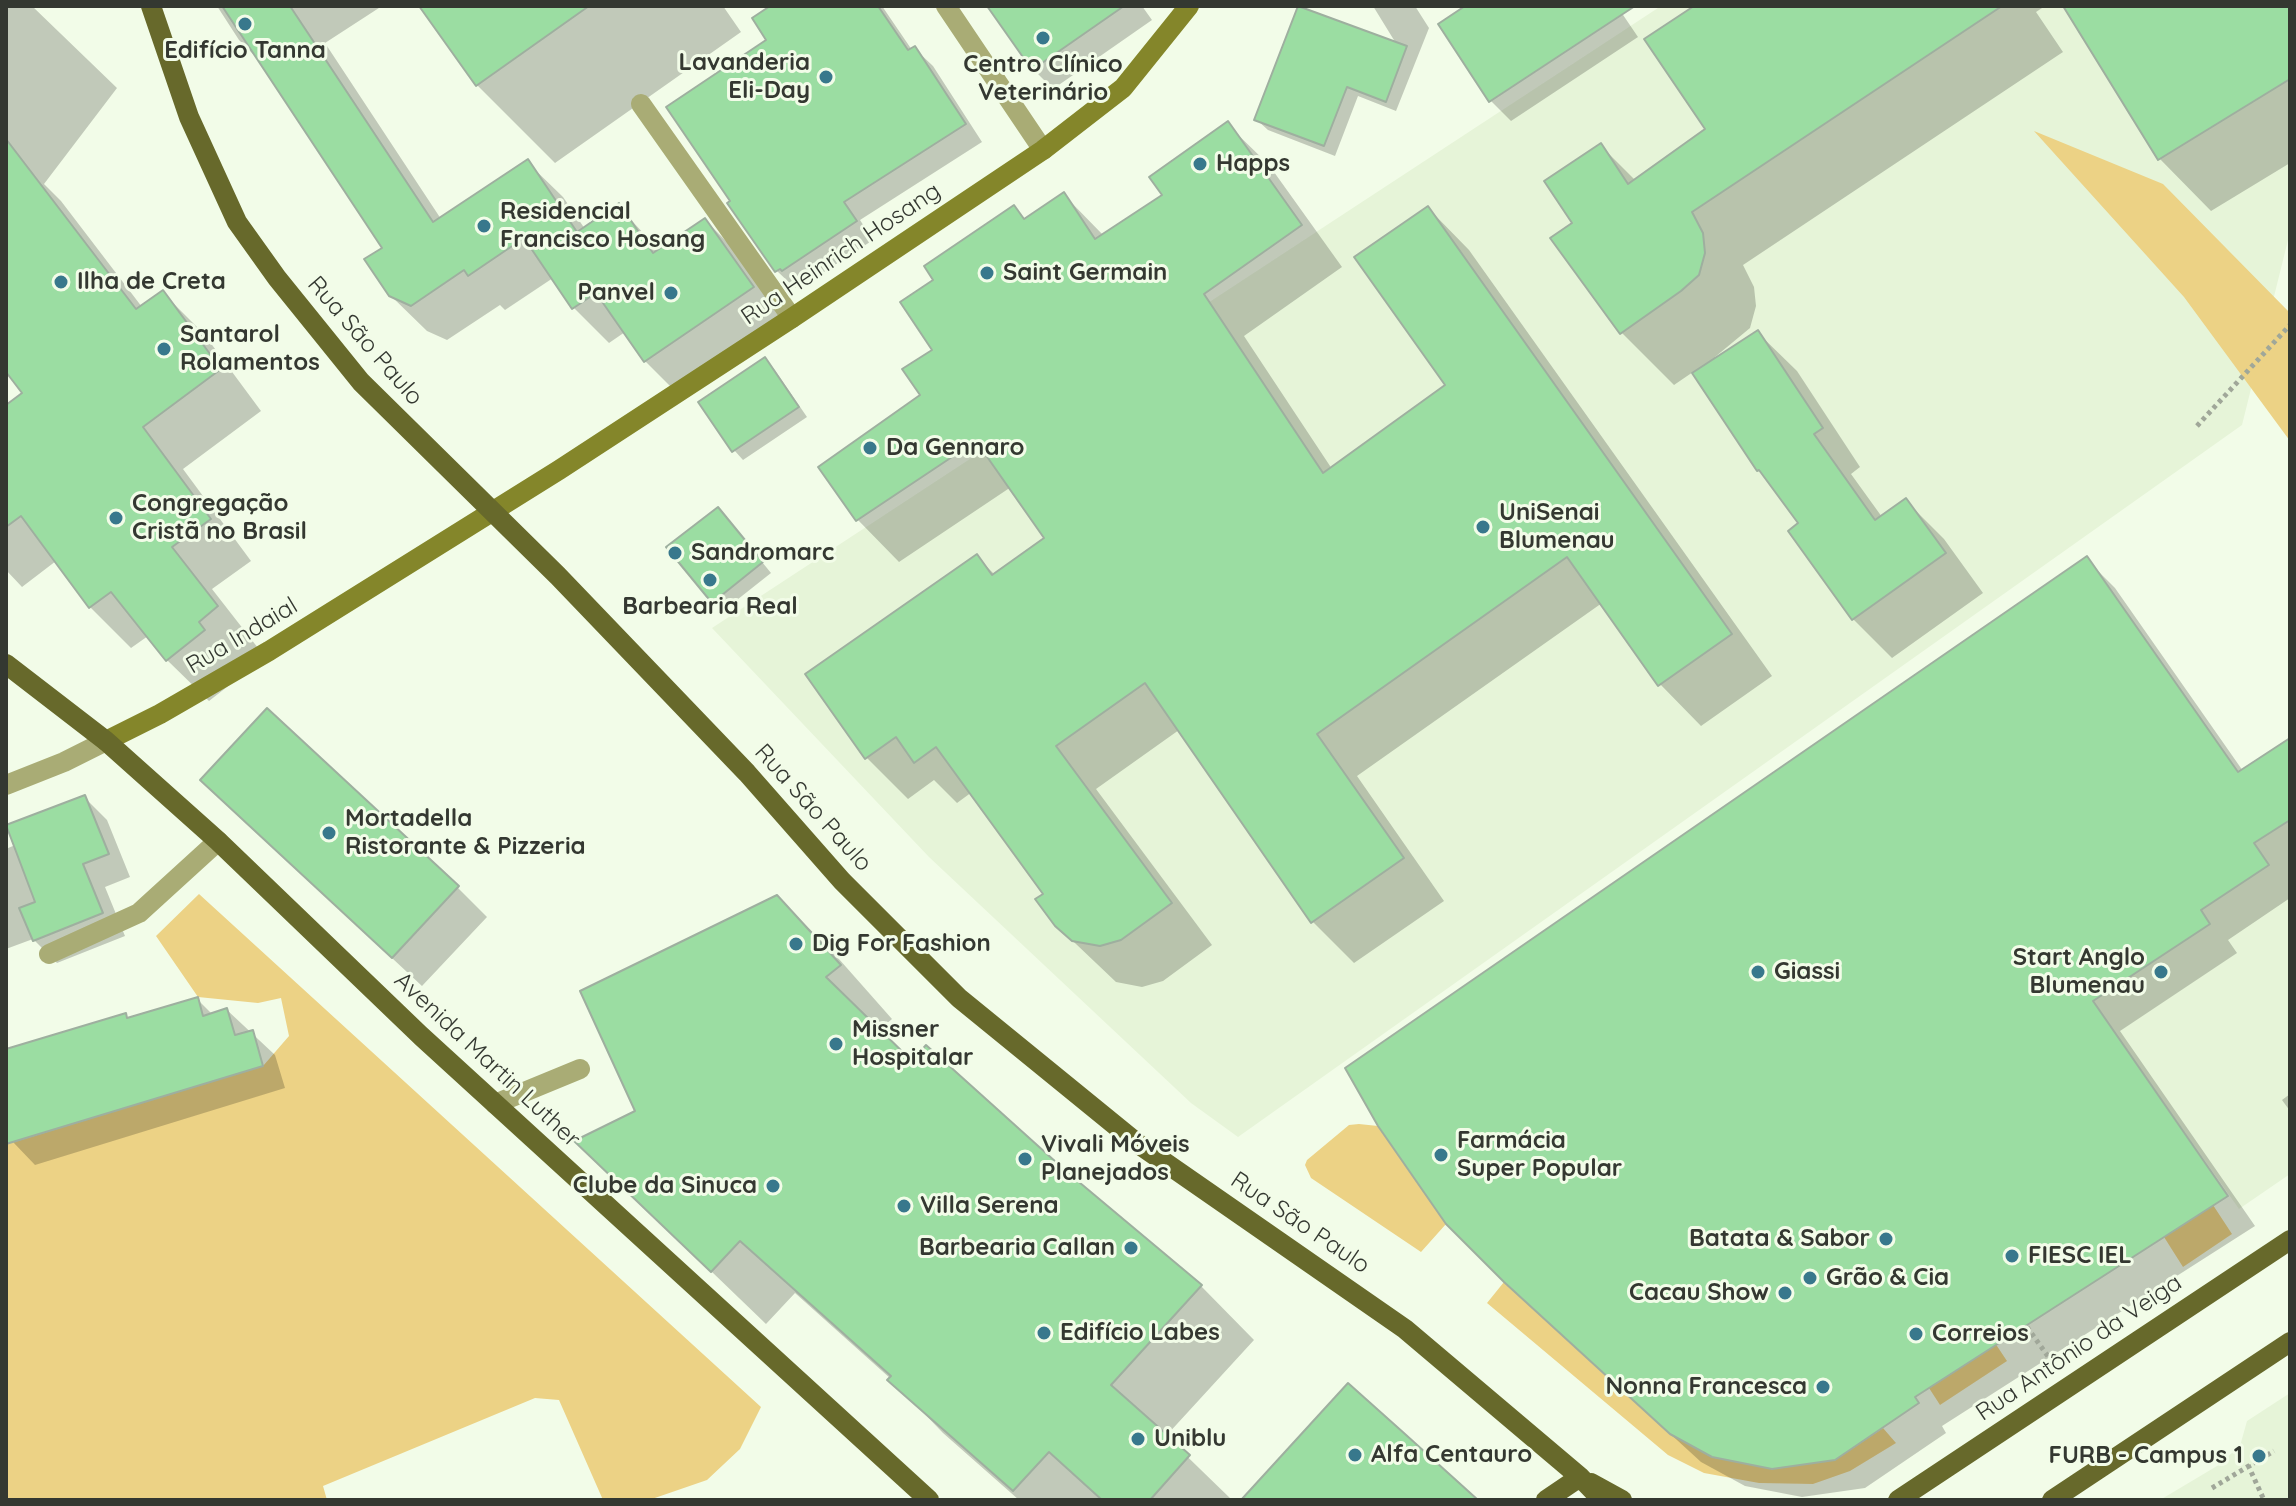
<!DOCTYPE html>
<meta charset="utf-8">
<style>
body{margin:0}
#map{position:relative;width:2296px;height:1506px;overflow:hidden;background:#f2fce8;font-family:Quicksand,sans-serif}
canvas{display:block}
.frame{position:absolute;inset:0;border:8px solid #343831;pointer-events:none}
</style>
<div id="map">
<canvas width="2296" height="1506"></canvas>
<div class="frame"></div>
</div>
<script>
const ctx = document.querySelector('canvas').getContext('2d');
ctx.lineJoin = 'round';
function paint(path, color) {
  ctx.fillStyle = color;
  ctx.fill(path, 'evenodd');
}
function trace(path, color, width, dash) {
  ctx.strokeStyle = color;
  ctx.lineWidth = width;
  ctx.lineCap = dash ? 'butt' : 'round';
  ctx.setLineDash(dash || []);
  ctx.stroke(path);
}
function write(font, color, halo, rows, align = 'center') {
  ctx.font = font + ' Quicksand,sans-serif';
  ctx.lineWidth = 6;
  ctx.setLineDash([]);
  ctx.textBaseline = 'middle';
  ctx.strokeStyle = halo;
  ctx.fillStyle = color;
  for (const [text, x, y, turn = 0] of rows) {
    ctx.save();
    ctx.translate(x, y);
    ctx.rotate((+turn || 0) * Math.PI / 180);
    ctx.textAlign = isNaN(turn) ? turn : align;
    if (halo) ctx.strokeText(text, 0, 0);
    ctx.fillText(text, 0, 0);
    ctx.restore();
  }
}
const built = new Path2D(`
 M1661 6H2290V232L2242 425 1238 1137 1191 1103 929 857 712 628Z
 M2290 738V1174L2239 1209 2104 1018 2019 916Z
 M2290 1393V1500H2160L2217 1466 2240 1446 2247 1421Z`);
const green = new Path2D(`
 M2034 131 2163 184 2290 313V441L2184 297Z
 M199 894 761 1407 740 1449 707 1480 649 1500H603L559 1400 535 1398 323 1486 327 1500H6V1134L11 1143 263 1066 289 1036 281 998 258 1003 198 997 156 936Z
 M1359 1124 1378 1126 1446 1224 1421 1252 1311 1178 1305 1165 1307 1160 1349 1125Z
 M2213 1205 2232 1234 2183 1267 2164 1237Z
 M1504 1282 1670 1434 1715 1458 1772 1469 1835 1460 1883 1428 1896 1443 1850 1471 1813 1484 1759 1483 1704 1473 1668 1455 1487 1303Z
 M1995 1343 2007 1361 1940 1405 1929 1388Z`);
const shadow = new Path2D(`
 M6 6H32L117 88 44 184 61 201 142 307 162 292 204 334 261 411 183 469 251 561 212 589 258 648 245 673 209 701 167 660 148 636 131 648 90 607 56 561 22 587 6 570V407L25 393 6 368Z
 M217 6H382L325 43 441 219 527 162 563 197 585 229 618 206 660 251 705 220 741 256 788 323 681 397 645 361 625 332 609 343 574 308 553 278 505 310 500 305 447 340 427 331 390 295 385 248 263 64 239 40Z
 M429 6H723L741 32 555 163 477 85Z
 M774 6H882L912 50 915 49 933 66 982 142 860 220 873 240 801 287 799 285 795 288 777 271 769 40Z
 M989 6H1142L1152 20 1053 89 1033 69Z
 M1373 6H1415L1429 28 1396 111 1358 96 1335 156 1268 130 1257 120 1397 45Z
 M1468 6H1617L1638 37 1511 121 1491 101 1440 24Z
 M1698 6H2045L2036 12 2063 52 1743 265 1754 287 1756 306 1750 328 1715 357 1717 360 1758 333 1797 371 1860 467 1851 474 1882 517 1906 501 1944 539 1983 593 1892 658 1853 619 1801 524 1771 483 1759 470 1693 372 1674 385 1622 333 1552 239 1575 223 1601 146 1636 181 1707 129Z
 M2070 6H2290V163L2211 211 2159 158Z
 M1227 124 1269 165 1342 267 1244 336 1332 469 1448 385 1428 208 1469 250 1772 676 1701 726 1660 684 1602 603 1357 776 1444 901 1354 963 1312 921 1179 730 1096 789 1212 945 1163 981 1142 987 1116 982 1056 925 1046 894 972 792 957 803 934 780 908 799 866 757 977 557 995 575 1047 539 1011 487 899 562 858 520 821 468 923 396 935 350 936 281 1014 208 1026 220 1064 195 1104 236 1165 195Z
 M765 359 774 369 807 417 743 460 734 450Z
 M727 519 771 573 723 611 669 547Z
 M2086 559 2115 588 2243 771 2290 741V898L2228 940 2237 953 2120 1031 2255 1226 1942 1426 1946 1433 1865 1488 1802 1497 1745 1486 1701 1462 1535 1310Z
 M84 797 107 820 130 877 105 887 125 936 57 963 33 939 6 949V849L15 845Z
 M232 809 457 887 487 917 422 986Z
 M777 897 831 950 892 1019 878 1031 912 1064 1066 1173 1201 1286 1254 1340 1166 1436 1232 1500H1019L943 1433 891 1379 795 1293 766 1324 577 1142 637 1112Z
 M197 999 213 1015 227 1010 275 1055 285 1088 35 1165 13 1142 6 1120V1051L125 1016 129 1019Z
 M2290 1094V1111L2282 1100Z`);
const building = new Path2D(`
 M222 6H290L433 222 528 159 577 232 619 203 653 253 705 218 754 287 644 362 596 293 572 309 524 238 468 276 464 270 411 306 389 296 364 259 382 248Z
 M419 6H589L476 86Z
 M770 6H878L908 50 915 46 966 124 844 202 857 221 782 271 780 269 775 272 727 203 730 201 666 107 766 40 752 18Z
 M987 6H1124L1032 70Z
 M1298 6 1407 46 1386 102 1347 87 1324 146 1254 120Z
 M1465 6H1635L1489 102 1438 24Z
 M1694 6H2002L1692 212 1703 233 1705 253 1699 275 1681 291 1620 334 1550 238 1572 223 1544 181 1601 143 1628 184 1705 129 1644 39Z
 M2063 6H2290V79L2158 160Z
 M1228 121 1302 225 1204 294 1323 473 1445 385 1354 257 1428 206 1732 634 1658 686 1567 557 1317 734 1404 858 1311 923 1145 683 1056 746 1172 903 1121 940 1100 946 1072 941 1055 926 1035 899 1043 894 936 747 914 763 896 737 865 759 805 674 977 554 992 575 1044 538 976 441 856 521 818 467 920 395 902 369 932 350 900 302 933 280 924 266 1014 205 1024 219 1064 192 1095 239 1162 195 1149 177Z
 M6 139 136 309 163 290 221 369 143 427 211 519 172 547 218 606 199 622 205 630 166 661 111 592 89 608 21 516 6 527V405L22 393 6 372Z
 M1758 330 1823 428 1814 434 1875 520 1906 498 1946 553 1852 620 1788 531 1798 523 1759 470 1757 471 1692 373Z
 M765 357 799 407 732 452 698 402Z
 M718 507 763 562 712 603 666 547Z
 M2087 556 2238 772 2290 738V820L2254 843 2269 865 2201 910 2210 924 2093 1001 2228 1196 1915 1397 1919 1403 1835 1460 1772 1469 1712 1457 1670 1434 1504 1282 1446 1224 1378 1126 1345 1068Z
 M267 708 459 886 392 958 200 780Z
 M85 795 109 854 83 864 103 913 33 941 19 908 35 902 6 825Z
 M777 895 841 965 826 977 912 1061 926 1045 1067 1172 1202 1285 1111 1385 1190 1455 1150 1500H1102L1049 1452 1013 1491 887 1380 891 1376 740 1241 711 1272 574 1141 635 1111 580 991Z
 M198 997 203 1016 227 1008 235 1035 253 1030 263 1066 6 1144V1049L126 1013 127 1018Z
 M1348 1383 1405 1434 1478 1500H1241Z`);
const path = new Path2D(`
 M2197 426 2290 325
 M2027 1327 2052 1362
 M2248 1465 2264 1500
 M2212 1488 2274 1451`);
const lane = new Path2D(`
 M946 6 1043 150
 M641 104 792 318
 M49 954 139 913 218 841
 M495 1104 580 1069`);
const street = new Path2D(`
 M6 785 64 762 106 741`);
const secondary = new Path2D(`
 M106 741 160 714 269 651 559 470 792 318 1043 150 1123 88 1189 6`);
const primary = new Path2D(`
 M151 6 189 117 237 222 277 278 361 382 558 576 747 773 842 881 959 998 1137 1143 1405 1329 1580 1477 1602 1500
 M6 664 106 741 218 841 421 1036 929 1500
 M1591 1483 1622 1500
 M1546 1500 1580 1477
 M1898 1500 2290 1240
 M2052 1500 2290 1342`);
const markers = [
 [245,24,8,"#38788c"],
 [1043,38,8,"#38788c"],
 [826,77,8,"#38788c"],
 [1200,164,8,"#38788c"],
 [484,226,8,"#38788c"],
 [987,273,8,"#38788c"],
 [61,282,8,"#38788c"],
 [671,293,8,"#38788c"],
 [164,349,8,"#38788c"],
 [870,448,8,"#38788c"],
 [116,518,8,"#38788c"],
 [1483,527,8,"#38788c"],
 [675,553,8,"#38788c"],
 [710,580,8,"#38788c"],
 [329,833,8,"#38788c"],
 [796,944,8,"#38788c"],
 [1758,972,8,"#38788c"],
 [2161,972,8,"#38788c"],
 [836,1044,8,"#38788c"],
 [1441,1155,8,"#38788c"],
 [1025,1159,8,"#38788c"],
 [773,1186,8,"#38788c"],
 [904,1206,8,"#38788c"],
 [1886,1239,8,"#38788c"],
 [1131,1248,8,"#38788c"],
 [2012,1256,8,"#38788c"],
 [1810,1278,8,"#38788c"],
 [1785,1293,8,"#38788c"],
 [1044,1333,8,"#38788c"],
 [1916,1334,8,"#38788c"],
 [1823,1387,8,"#38788c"],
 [1138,1439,8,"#38788c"],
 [1355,1455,8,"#38788c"],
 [2259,1456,8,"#38788c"]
];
const poiNames = [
 ["Edifício Tanna",245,51,"center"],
 ["Lavanderia",810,63,"right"],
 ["Eli-Day",810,91,"right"],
 ["Centro Clínico",1043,65,"center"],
 ["Veterinário",1043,93,"center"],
 ["Happs",1216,164],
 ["Residencial",500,212],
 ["Francisco Hosang",500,240],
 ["Saint Germain",1003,273],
 ["Ilha de Creta",77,282],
 ["Panvel",655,293,"right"],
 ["Santarol",180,335],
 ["Rolamentos",180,363],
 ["Da Gennaro",886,448],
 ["Congregação",132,504],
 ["Cristã no Brasil",132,532],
 ["UniSenai",1499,513],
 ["Blumenau",1499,541],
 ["Sandromarc",691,553],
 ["Barbearia Real",710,607,"center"],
 ["Mortadella",345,819],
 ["Ristorante & Pizzeria",345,847],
 ["Dig For Fashion",812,944],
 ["Start Anglo",2145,958,"right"],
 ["Blumenau",2145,986,"right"],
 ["Giassi",1774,972],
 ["Missner",852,1030],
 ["Hospitalar",852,1058],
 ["Farmácia",1457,1141],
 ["Super Popular",1457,1169],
 ["Vivali Móveis",1041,1145],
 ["Planejados",1041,1173],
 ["Clube da Sinuca",757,1186,"right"],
 ["Villa Serena",920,1206],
 ["Batata & Sabor",1870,1239,"right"],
 ["Barbearia Callan",1115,1248,"right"],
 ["FIESC IEL",2028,1256],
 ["Grão & Cia",1826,1278],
 ["Cacau Show",1769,1293,"right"],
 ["Edifício Labes",1060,1333],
 ["Correios",1932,1334],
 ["Nonna Francesca",1807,1387,"right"],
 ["Uniblu",1154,1439],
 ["Alfa Centauro",1371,1455],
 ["FURB - Campus 1",2243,1456,"right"]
];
const streetNames = [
 ["Rua Heinrich Hosang",841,254,-34],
 ["Rua São Paulo",365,341,49],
 ["Rua Indaial",242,636,-31],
 ["Rua São Paulo",813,808,48],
 ["Avenida Martin Luther",487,1060,43],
 ["Rua São Paulo",1300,1223,34],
 ["Rua Antônio da Veiga",2079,1348,-34]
];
paint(built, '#e6f4d8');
paint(green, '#ecd285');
paint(shadow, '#0003');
paint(building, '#9bdda2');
trace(building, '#9eaf9f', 2);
trace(path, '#a0a799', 5, [4, 4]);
trace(lane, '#a9ac75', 20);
trace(street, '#a9ac75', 20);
trace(secondary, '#84862a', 20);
trace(primary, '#67692b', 20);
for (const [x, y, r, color] of markers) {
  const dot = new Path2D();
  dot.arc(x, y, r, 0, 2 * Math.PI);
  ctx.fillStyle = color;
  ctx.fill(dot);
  trace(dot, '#f2fce8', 3);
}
write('bold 24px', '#343831', '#f2fce8', poiNames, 'left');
write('24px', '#343831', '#f2fce8', streetNames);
</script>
